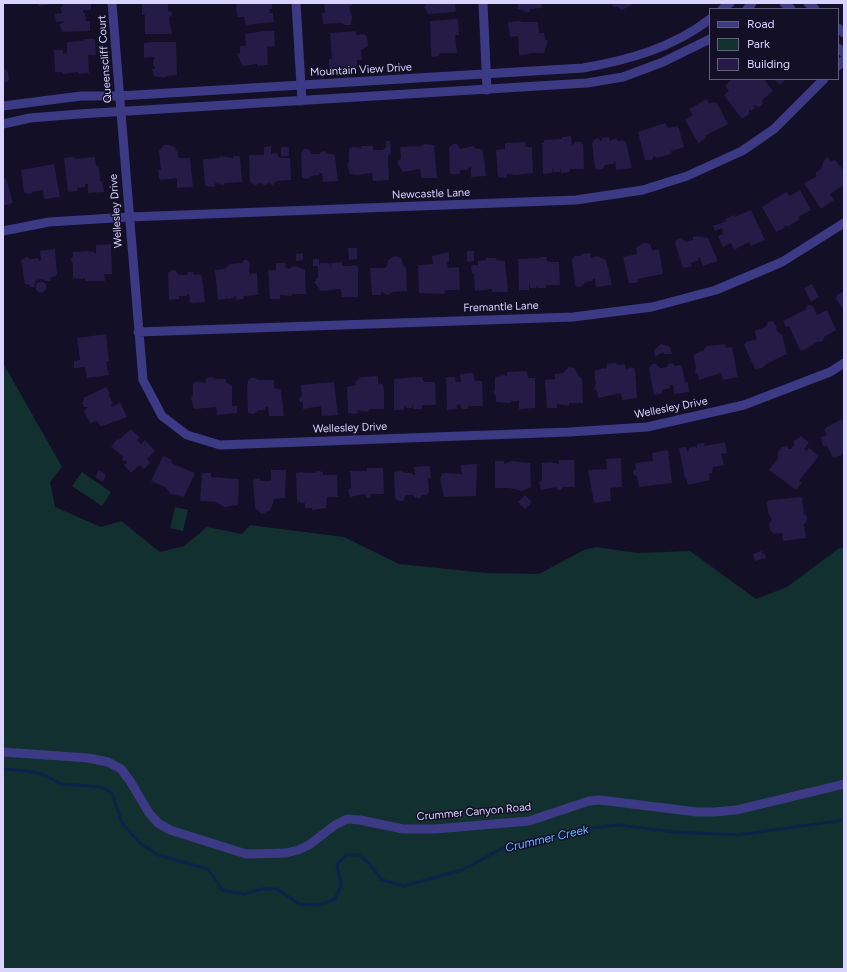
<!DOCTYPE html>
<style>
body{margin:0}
#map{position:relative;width:847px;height:972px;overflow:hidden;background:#130f26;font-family:Figtree,sans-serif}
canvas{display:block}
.frame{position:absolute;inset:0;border:4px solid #d9d4ff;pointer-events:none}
.legend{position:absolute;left:709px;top:8px;width:130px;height:72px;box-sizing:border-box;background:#130f26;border:1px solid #625e7d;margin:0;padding:5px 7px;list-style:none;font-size:12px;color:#d9d4ff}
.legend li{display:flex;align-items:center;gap:8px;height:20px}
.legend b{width:20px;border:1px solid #625e7d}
</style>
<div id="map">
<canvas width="847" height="972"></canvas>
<div class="frame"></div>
<ul class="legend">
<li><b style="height:5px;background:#3d3a85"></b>Road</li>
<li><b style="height:11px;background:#12302f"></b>Park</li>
<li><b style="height:11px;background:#241b47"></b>Building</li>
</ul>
</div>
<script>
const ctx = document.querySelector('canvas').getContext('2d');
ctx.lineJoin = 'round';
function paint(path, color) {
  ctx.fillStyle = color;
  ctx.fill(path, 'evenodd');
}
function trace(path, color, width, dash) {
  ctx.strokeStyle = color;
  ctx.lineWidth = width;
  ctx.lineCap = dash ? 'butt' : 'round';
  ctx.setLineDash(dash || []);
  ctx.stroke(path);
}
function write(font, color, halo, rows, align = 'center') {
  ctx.font = font + ' Figtree,sans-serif';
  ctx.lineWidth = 3;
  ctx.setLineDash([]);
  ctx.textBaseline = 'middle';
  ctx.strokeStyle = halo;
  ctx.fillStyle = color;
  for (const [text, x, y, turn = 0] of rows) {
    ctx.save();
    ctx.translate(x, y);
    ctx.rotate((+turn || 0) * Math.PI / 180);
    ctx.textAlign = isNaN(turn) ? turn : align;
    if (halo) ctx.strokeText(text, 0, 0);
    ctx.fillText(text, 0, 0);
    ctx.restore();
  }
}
const green = new Path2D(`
 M3 363 62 467 50 482 55 507 101 527 121 521 160 552 184 546 207 527 242 534 250 525 344 537 399 564 487 573 539 574 584 550 596 547 637 553 690 551 756 599 787 587 838 549 844 547V969H3Z
 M82 472 111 492 102 506 72 486Z
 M175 507 188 510 183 531 170 528Z`);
const stream = new Path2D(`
 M3 769 28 771 45 775 61 784 102 787 112 793 122 823 140 843 158 855 208 869 222 890 244 894 262 889H277L299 904 318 905 335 899 341 885 337 865 346 855H359L370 865 382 880 404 886 462 870 501 849 584 829 619 825 675 832 738 835 844 820`);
const building = new Path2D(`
 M38 3H48L49 5 39 6Z
 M63 3H91V10H83V13H85L86 21H90V31L63 32 59 25 64 21 56 22 55 14 62 13 60 8 63 6Z
 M142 3H168V11L172 12V15L169 18 172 34H145V15H142Z
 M237 3H272V9H269L270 13H273L274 22 246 25 244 17H238L236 9Z
 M322 3H352V5L349 7 352 17 351 25H344L342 23 323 24 322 13H325L324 4Z
 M427 3H455L456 10 455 12 428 14 424 7Z
 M518 3H542V5L541 8 530 9 529 12H525L523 10 518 9Z
 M612 3H632V5L622 10 617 7H613Z
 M458 19 459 35H455L457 53H440L439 56 432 57 431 55 430 21Z
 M521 21V22H538L539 33H544L545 39 548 41 544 53H529L530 54 519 55 518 36 510 37 508 22Z
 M264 31H274L275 46 267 47 268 65 257 66V64L243 66 237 54 240 53V46H246L245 34Z
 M356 31V35L364 34 367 37 368 46 361 50 362 60H357V68L329 69V59H332L330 33Z
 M84 39H95L96 55H88L89 73 79 74 78 72 64 74 62 72H55L54 50H63V54L67 53V42L84 41Z
 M154 42H176L177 75 166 76 164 78 154 76 152 69H155L153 64 154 57 144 58V43Z
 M6 69 8 72 9 79 8 82H3V70Z
 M732 79H764L773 91 762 100 763 103 759 107 753 105 755 108 751 111 749 109V114L742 119 724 95 729 91 725 86Z
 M774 79H786L780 85Z
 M707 99 709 104 713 102 717 103 728 124 705 136 706 138 698 143 685 120 693 115 689 109Z
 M665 123 668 128 678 126 684 147 671 151 672 153 668 155 657 158 654 156 652 160H645L638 132Z
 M571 136 572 146 575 142H581L583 144 584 169H570V172L561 173V168L560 172H553L552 168V173L543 174 542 143H544V140L562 139V137Z
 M609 137 610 141 616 138 618 141 623 140 626 142 632 168 616 170 615 161 614 164 605 165 603 169 598 170 595 168 592 143 595 139 599 138 600 141H602V138Z
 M386 141H390L391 154 388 156 389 180 373 181 372 173 357 175 350 174 347 164 349 162V149L353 147 361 148V146H373V150H382L386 148Z
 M525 142 526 147H532L533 173 516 175 507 174V177L505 178 498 177 496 150 505 149V143Z
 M425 144 434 145 437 178H421L420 169 403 172 398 164V160L401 159 400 147 421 146Z
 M453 144H457L460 149 474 146 476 149H481L483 151 486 176 471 177V167L468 168V170H460V174H450L449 148Z
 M164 145H169L174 147 178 153V158H190L193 187 177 188V178L161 180 159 178 158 170H161L159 151Z
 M271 146V154L277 153 279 158H290L291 180 277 181 273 185 269 183 265 185 259 183 256 185 250 183 249 155H264V147Z
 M281 147H289V156H281Z
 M304 149H308L312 154H319L321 152 325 151 327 154H332L335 156 338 181 323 182 322 173H319V175L311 176 308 179 302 178 301 153Z
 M220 156 233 158V156H238L240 157 242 182 225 183 224 185 215 183V186L212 187 205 186 203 159 219 158Z
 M75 157V159L95 157 96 165 99 167 100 181H102L104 192 88 193V184H85V187L77 188V191L68 192 64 158Z
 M828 157 831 161 835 160 844 171V185L830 194 834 200 821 209 804 183 816 177V172L821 169 824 160Z
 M54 164 60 197 44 199 43 190 32 192 31 194 24 193 21 170Z
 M6 178 13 203 3 206V179Z
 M800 190 811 210 798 217 800 219 789 226H783L785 228 776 232 762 207 786 192 790 196Z
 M751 210 765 240 751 246 749 242 734 250 731 243 723 247 718 236 723 234 722 228 715 231 713 226 726 221 725 219 734 215 735 217Z
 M698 236 708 238 718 261 703 266 700 257 698 258 699 260 691 263 692 266 683 268 675 243 677 239 681 238 686 242 693 240V237Z
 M643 243 650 244 652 250H659L663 274 637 279 638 282 635 283H629L623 257 637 254 636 248Z
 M111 244 112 274H104L105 281H85V278L82 279 73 278V264L70 259 73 257V252L87 251 94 252 96 254V245Z
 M348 248H357V259L349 260Z
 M55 249 57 274 55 277H51L50 281H45L43 279 36 280 34 287H30V285L25 284 21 260 27 257 30 259 38 258 39 261 41 260 40 251Z
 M467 251H474V261L467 262Z
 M449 252V262L447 263 448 268 459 267 460 290H446L444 294 419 293 418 265 433 264 432 256Z
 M303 253V260L296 261V254Z
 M590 253 591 258 597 256 606 260 612 285 596 287 595 279H593V281L585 282 583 286 578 287 575 285 572 260 575 256H580L582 254Z
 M395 256 401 258 403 266 406 267 407 291 393 292 388 295 381 292V295H372L370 268H385L387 266 388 260Z
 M542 257H546L548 262H559L560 285H546V288H538V284L536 288H530V284H529V290H519L518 259 540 258Z
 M486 258H496V260L505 261 508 292H492V289L475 291 474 274 472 273 471 267 473 265H478V261L486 260Z
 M313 259H319V265L321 263H328L330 264V269L331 263 342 262V266H349L356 265 358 267V297H342L341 289 321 291 314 282 318 278V266H313Z
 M244 260H247L250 263 249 274 257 273 258 295 244 296 243 299 237 300 235 295 234 298 227 299 226 295V299L218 300 215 270 225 269 230 264 242 263Z
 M276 263H285L286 268 291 269V267L296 266 305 270 306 294H292V296L280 295V299H270L268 270H276Z
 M172 270H175L179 275H187L188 272H193L194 275 200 274 202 277 205 302 190 303 189 294H187V296H179V299L169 300 168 273Z
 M35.5 287a5.5 5.5 0 1 1 11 0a5.5 5.5 0 1 1-11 0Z
 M812 284 819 297 811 302 804 288Z
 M844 291V308L843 309 836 299 837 295Z
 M810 305 813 306 817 315 827 310 836 330 824 337 823 341 817 342 804 350H800L789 326 786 327 783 321 805 310 807 306Z
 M773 321 777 328 776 330 782 335 787 354 768 363 762 368 755 369 744 345 746 342 757 339 754 331 766 327 768 322Z
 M106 334 109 361 106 362 109 375 87 378 85 367 74 368V361L80 360 77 338Z
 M661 344 670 347 672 354H664L663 352 655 357 654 350Z
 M725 344 726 348 732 347 738 377 723 380 721 373 699 380 698 374 695 373 696 367 693 355 702 351 704 352V349L707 346Z
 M615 363 618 365 625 364 626 369 632 367 635 369 637 398 622 400 621 393 598 398 597 391 594 389 596 384 594 371 604 368 606 369 607 364Z
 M673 363 675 366 680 365 682 367 685 383 688 382 689 392 674 394 673 385H670V388L662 390 663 393 654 395 649 369 652 364H656L660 368 667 367 668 364Z
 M569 367 575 368 579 377 582 378 583 403H569V406L557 404V408H547L545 380 555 379V374L563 373Z
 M527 371 528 378H535V408L519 409V401H512L510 403 496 402V397L493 392 495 390V377L505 375 507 377V372Z
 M473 373 475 381H482L483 406H469L467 409H463L461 408 460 404 457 405V409L447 410 446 377H455L456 382H461L460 374Z
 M378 376V383L383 385 384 390V409H370L367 412 357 410 358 413 355 414 348 413 347 387 356 385 355 382 361 377Z
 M213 377 216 379H226V383L232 385V406H237V413L217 415 216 407 194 409 191 397 193 396V384L196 381 205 383 206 378Z
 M417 377H422L424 382H435L436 405H422V409H413V404L412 408H406L404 405V410H394V379Z
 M251 378H255L258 380H274V388L281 390 284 416H269L268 407H265V410H258L254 414 248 413 247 387 248 381Z
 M334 382 338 415 322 416 321 406 303 409V403L299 401 300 397 302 396 301 385Z
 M106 387 110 393 109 396 113 403 111 404 112 407 120 402 127 417 103 426H100L97 421 90 423 84 411 88 407H84L82 403 84 400 83 398Z
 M842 419 844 424V451L842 455 833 458 827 446H823L821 437 827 435 824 429Z
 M131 429 140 438 137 440 141 444 145 440 155 451 147 459 150 463 144 469 140 465 131 473 124 465 127 462 122 460 123 456 111 447 116 440 120 439Z
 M801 436 809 443 804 449 807 451 809 448 819 456 799 481 802 483 796 490 769 470 778 458V452L782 447 788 446V449H791L794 445V441Z
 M725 442 727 453 721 454 724 465 713 467 712 473 709 474 710 480 688 485 686 478H685L679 448 686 447 688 452 689 448 695 446 697 449V444L704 443 705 446Z
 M668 450 672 483 639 487 637 476 634 475 633 471 636 469 635 463 653 461 652 453Z
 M163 456 172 460 171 463 195 473 184 497 171 494 165 487 151 481Z
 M621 458 622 487 610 488 611 501 594 503 588 470 607 469 606 459Z
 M559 460H574L575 487H563L561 490H558L556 487 541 490 539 482 542 480V463L550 462 559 464Z
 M495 461H504V464L512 461 530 463 531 487 522 491 509 488H495Z
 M477 464 476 496 444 497 440 480 442 473 462 474 461 465Z
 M430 466 431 478H428L429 492 426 495H422L420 498H415L413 495H406L403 501H399L395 498 394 472 401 471 405 473H412V475H415L414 467Z
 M367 468H383L384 494H371L370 498H367L365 494 350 497 348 490 351 488 350 471H367Z
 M99 470 106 475 103 482 95 477Z
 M271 470H286L285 498 274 499 271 510 262 514 255 508 253 480 259 478 261 481H271Z
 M318 471 323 472V475H337L338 497H327L326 508 312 510V508H305V503L297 502 296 473 302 472 304 473H315Z
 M202 473H211V477L239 479 238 505 224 507 216 502 200 501Z
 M525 495 532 502 525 509 518 502Z
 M802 497 804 515H806L807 518 806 523 804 524 806 538 783 541 782 533 774 534 770 530 769 523 772 519 768 513 767 503 769 500Z
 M762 551V554L765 553 766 558 755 561 753 554Z`);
const minor = new Path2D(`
 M112 3 143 380 162 416 187 435 220 445 569 432 647 427 744 405 830 372 844 363
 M296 3 302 101
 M483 3 487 90
 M784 3 791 9
 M808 3 815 9
 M722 9 730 3
 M747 9 752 3
 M838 28 844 33
 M838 48 844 53
 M838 66 844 60
 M3 106 81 96H119L583 68C628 60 673 48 710 19
 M3 124 30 118 79 114 587 83 623 77 663 62 710 39
 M3 231 49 222 129 217 576 200 643 190 687 176 742 151 774 129 824 79
 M138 332 573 317 652 307 716 290 782 262 844 223
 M3 752 88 758 108 762 121 769 130 781 149 813 158 823 170 830 246 854 286 853 298 850 309 845 335 825 347 819 360 820 403 829H435L529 821 589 801 600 800 697 812H714L736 810 844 784`);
const streetNames = [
 ["Queenscliff Court",105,59,-94],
 ["Mountain View Drive",361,70,-3],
 ["Newcastle Lane",431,194,-2],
 ["Wellesley Drive",116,211,-94],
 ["Fremantle Lane",501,307,-2],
 ["Wellesley Drive",671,408,-11],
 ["Wellesley Drive",350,428,-2],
 ["Crummer Canyon Road",474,812,-5]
];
const waterNames = [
 ["Crummer Creek",547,839,-13]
];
paint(green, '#12302f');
trace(stream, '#0c2248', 3);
paint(building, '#241b47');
trace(minor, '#3d3a85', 9);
write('11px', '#d9d4ff', '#130f26', streetNames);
write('italic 12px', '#62b6ff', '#130f26', waterNames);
</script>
